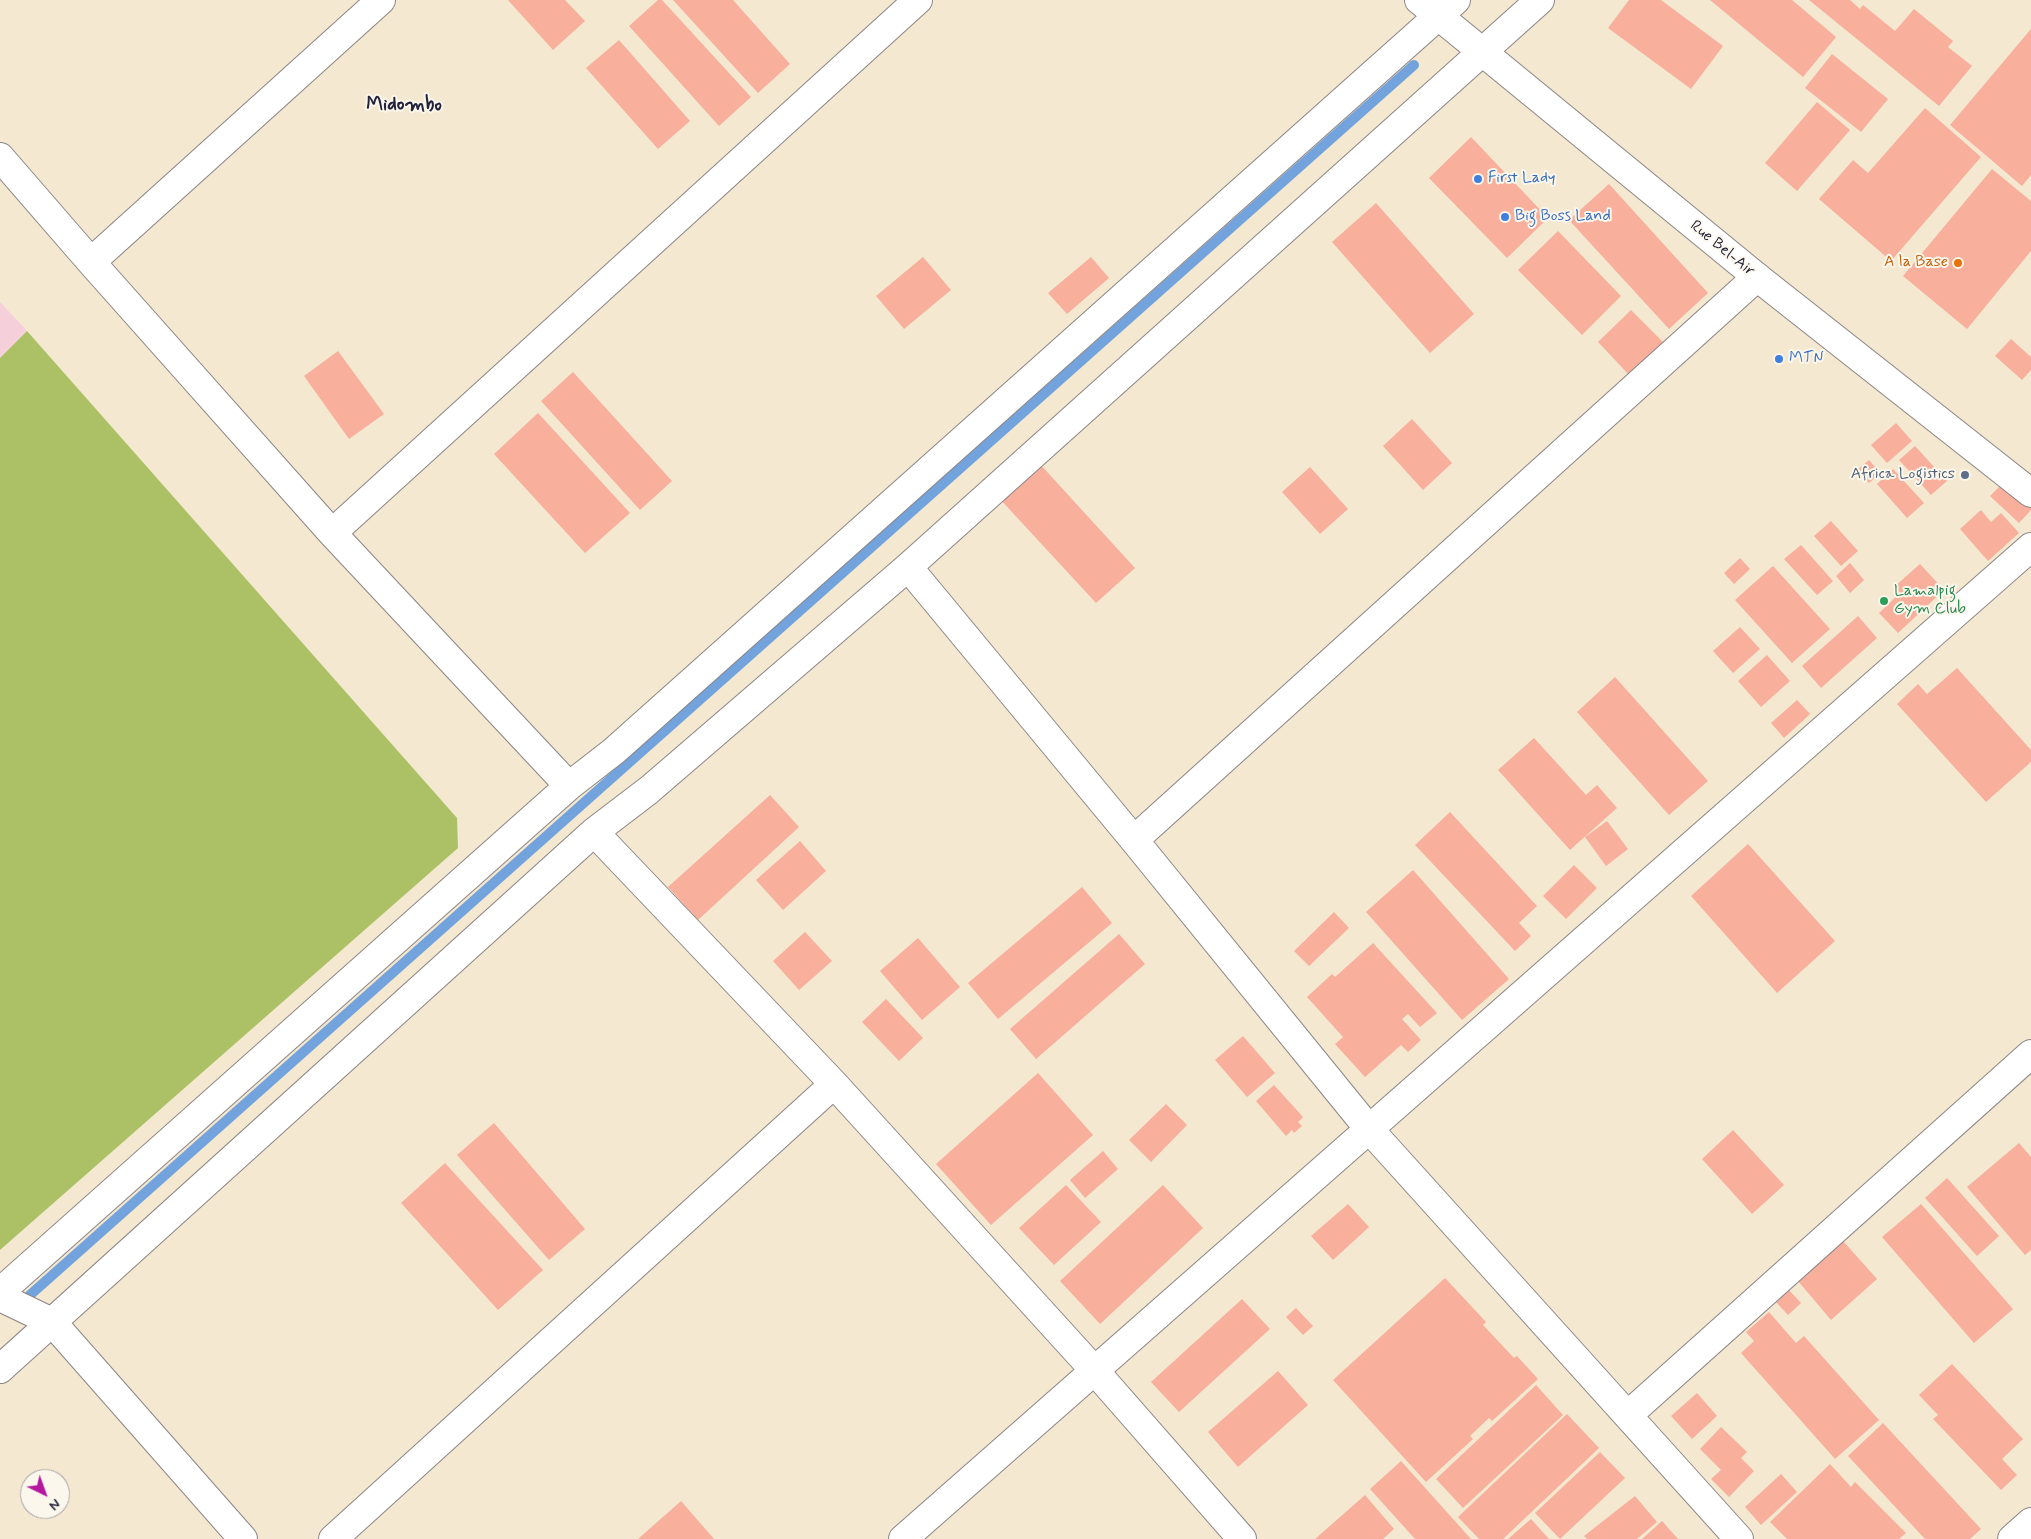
<!DOCTYPE html>
<style>
body{margin:0}
#map{position:relative;width:2031px;height:1539px;overflow:hidden;background:#f4e8d0;font-family:Mynerve,sans-serif}
canvas{display:block}
.north{position:absolute;left:20px;top:1469px;width:50px;height:50px;box-sizing:border-box;background:#fbf7ec;border:1px solid #a4a2a5;border-radius:50%;rotate:138deg;font-size:14px;font-weight:700;line-height:20px;text-align:center;color:#22223b}
.north::after{content:'';display:block;margin:auto;width:18px;height:22px;background:#b5179e;clip-path:polygon(50% 0,100% 100%,50% 72%,0 100%)}
</style>
<div id="map">
<canvas width="2031" height="1539"></canvas>
<div class="north">N</div>
</div>
<script>
const ctx = document.querySelector('canvas').getContext('2d');
ctx.lineJoin = 'round';
function paint(path, color) {
  ctx.fillStyle = color;
  ctx.fill(path, 'evenodd');
}
function trace(path, color, width, dash) {
  ctx.strokeStyle = color;
  ctx.lineWidth = width;
  ctx.lineCap = dash ? 'butt' : 'round';
  ctx.setLineDash(dash || []);
  ctx.stroke(path);
}
function write(font, color, halo, rows, align = 'center') {
  ctx.font = font + ' Mynerve,sans-serif';
  ctx.lineWidth = 4;
  ctx.setLineDash([]);
  ctx.textBaseline = 'middle';
  ctx.strokeStyle = halo;
  ctx.fillStyle = color;
  for (const [text, x, y, turn = 0] of rows) {
    ctx.save();
    ctx.translate(x, y);
    ctx.rotate((+turn || 0) * Math.PI / 180);
    ctx.textAlign = isNaN(turn) ? turn : align;
    if (halo) ctx.strokeText(text, 0, 0);
    ctx.fillText(text, 0, 0);
    ctx.restore();
  }
}
const built = new Path2D(`
 M0 302 27 331 0 358Z`);
const green = new Path2D(`
 M27 331 457 818 458 848 0 1250V358Z`);
const stream = new Path2D(`
 M21 1303 1414 65`);
const building = new Path2D(`
 M508 0H565L585 21 553 50Z
 M658 0H662L751 97 719 126 629 26Z
 M673 0H733L790 64 758 93Z
 M1629 0H1661L1723 46 1691 89 1608 28Z
 M1710 0H1792L1836 37 1803 77Z
 M1809 0H1850L1860 9 1863 5 1895 31 1914 9 1953 41 1948 47 1972 66 1939 106Z
 M2031 29V175L2022 186 1950 125Z
 M619 40 690 121 658 149 586 68Z
 M1832 54 1888 99 1861 132 1805 88Z
 M1817 102 1850 130 1797 191 1765 163Z
 M1925 108 1981 157 1891 261 1819 199 1853 160 1868 173Z
 M1471 137 1548 218 1507 258 1429 178Z
 M1992 169 2031 201V251L1967 329 1903 276Z
 M1609 184 1708 293 1669 329 1569 220Z
 M1376 203 1474 314 1430 353 1332 242Z
 M1558 231 1621 296 1582 335 1518 270Z
 M923 257 951 290 904 329 876 296Z
 M1091 257 1109 278 1067 314 1048 293Z
 M1631 310 1665 344 1631 377 1598 342Z
 M2011 339 2031 357V370L2022 380 1995 356Z
 M338 351 384 414 349 439 304 376Z
 M573 372 672 481 640 510 541 401Z
 M538 413 630 513 585 553 494 454Z
 M1412 419 1452 463 1423 490 1383 446Z
 M1896 423 1912 441 1887 463 1871 445Z
 M1915 446 1947 481 1931 495 1899 460Z
 M1869 460 1880 473 1869 483 1857 470Z
 M1038 462 1135 568 1096 603 999 498Z
 M1310 467 1348 509 1320 534 1282 492Z
 M1893 469 1924 503 1907 518 1877 484Z
 M2005 481 2031 505V510L2019 523 1990 496Z
 M1981 510 1991 522 2001 513 2019 533 1988 561 1960 529Z
 M1831 521 1858 551 1841 566 1814 536Z
 M1801 545 1833 581 1817 595 1784 559Z
 M1740 558 1750 569 1734 584 1724 573Z
 M1850 563 1864 580 1850 593 1836 576Z
 M1920 564 1944 590 1898 633 1879 613 1900 593 1894 587Z
 M1773 566 1830 629 1792 663 1735 600Z
 M1858 616 1877 638 1821 688 1802 666Z
 M1740 627 1760 649 1733 673 1713 651Z
 M1767 655 1790 681 1761 707 1738 681Z
 M1957 668 2031 750V762L1986 802 1897 704 1918 684 1927 694Z
 M1615 677 1708 781 1669 815 1577 712Z
 M1797 700 1810 714 1784 738 1771 723Z
 M1534 738 1586 795 1597 785 1617 808 1570 850 1498 770Z
 M770 795 799 827 698 920 668 887Z
 M1450 812 1537 906 1519 923 1531 936 1515 951 1415 845Z
 M1607 821 1628 849 1606 866 1585 837Z
 M800 841 826 871 783 910 756 880Z
 M1748 844 1835 941 1777 993 1691 896Z
 M1574 865 1597 888 1566 919 1543 896Z
 M1413 870 1509 979 1462 1020 1366 912Z
 M1082 887 1112 923 998 1019 968 983Z
 M1334 912 1349 928 1309 966 1294 951Z
 M805 932 832 961 799 990 773 961Z
 M1119 934 1145 964 1036 1059 1010 1029Z
 M918 938 960 987 922 1020 880 971Z
 M1373 943 1437 1013 1420 1027 1408 1014 1402 1019 1421 1040 1408 1052 1401 1045 1365 1077 1335 1044 1343 1037 1307 997 1332 974 1335 977Z
 M886 999 923 1038 899 1061 862 1022Z
 M1243 1036 1275 1073 1247 1097 1215 1060Z
 M1038 1073 1093 1135 991 1225 936 1164Z
 M1274 1085 1303 1117 1298 1122 1302 1126 1294 1133 1292 1130 1286 1136 1256 1101Z
 M1166 1104 1187 1125 1151 1162 1129 1140Z
 M494 1123 585 1229 549 1260 457 1155Z
 M1733 1130 1784 1185 1752 1214 1702 1159Z
 M2019 1143 2031 1157V1250L2025 1255 1967 1187Z
 M1103 1151 1118 1169 1085 1198 1070 1180Z
 M445 1163 543 1270 498 1310 401 1203Z
 M1947 1178 1999 1236 1977 1256 1925 1198Z
 M1066 1185 1101 1222 1054 1265 1019 1228Z
 M1163 1185 1203 1228 1100 1324 1060 1281Z
 M1348 1204 1369 1227 1333 1260 1311 1236Z
 M1921 1204 2013 1309 1974 1343 1882 1237Z
 M1843 1241 1877 1279 1831 1320 1798 1281Z
 M1445 1278 1486 1322 1483 1325 1514 1358 1517 1356 1538 1379 1492 1421 1489 1418 1470 1436 1473 1439 1426 1482 1333 1380Z
 M1788 1289 1801 1303 1788 1315 1775 1301Z
 M1242 1299 1270 1329 1179 1412 1151 1382Z
 M1296 1308 1313 1326 1303 1335 1286 1317Z
 M1769 1312 1796 1343 1804 1336 1879 1420 1835 1459 1741 1353 1754 1341 1746 1332Z
 M1952 1364 2023 1439 2002 1459 2017 1475 2001 1490 1933 1419 1938 1415 1919 1395Z
 M1278 1371 1308 1405 1238 1467 1208 1432Z
 M1536 1385 1563 1415 1463 1508 1436 1479Z
 M1697 1393 1717 1416 1692 1439 1671 1416Z
 M1567 1414 1599 1448 1503 1539H1479L1458 1517Z
 M1883 1423 1981 1529 1970 1539H1925L1848 1456Z
 M1721 1427 1747 1452 1741 1458 1754 1471 1729 1497 1711 1479 1721 1470 1700 1449Z
 M1600 1452 1625 1478 1560 1539 1535 1513Z
 M1401 1461 1471 1539H1415L1370 1489Z
 M1830 1464 1851 1487 1855 1482 1906 1533 1899 1539H1787L1770 1522Z
 M1781 1474 1797 1492 1761 1525 1745 1507Z
 M1365 1495 1394 1529 1383 1539H1315Z
 M1635 1496 1657 1522 1637 1539H1587L1584 1536Z
 M681 1501 714 1539H638Z
 M1531 1519 1549 1539H1508Z
 M1662 1521 1678 1539H1642Z`);
const street = new Path2D(`
 M0 157 91 262 332 533 569 786
 M91 262 381 0
 M332 533 918 0
 M908 567 1134 840 1369 1129 1739 1539
 M594 832 834 1084 1094 1370 1242 1539
 M1134 840 1757 277
 M0 1292 569 786 614 751 1456 0
 M0 1297 52 1322 243 1539
 M0 1369 594 832 649 790 908 567 1540 0
 M1628 1415 2031 1054
 M333 1539 834 1084
 M903 1539 2031 547`);
const secondary = new Path2D(`
 M1419 0 1757 277 2031 493
 M2012 1539 2031 1522`);
const markers = [
 [1478,179,5,"#3f7fe0"],
 [1505,217,5,"#3f7fe0"],
 [1958,263,5,"#e8710a"],
 [1779,359,5,"#3f7fe0"],
 [1965,475,5,"#5c6f8a"],
 [1884,601,5,"#2e9e5b"]
];
const shopNames = [
 ["First Lady",1488,179],
 ["Big Boss Land",1515,217],
 ["MTN",1789,359]
];
const streetNames = [
 ["Rue Bel-Air",1722,249,39]
];
const foodNames = [
 ["A la Base",1948,263]
];
const serviceNames = [
 ["Africa Logistics",1955,475]
];
const leisureNames = [
 ["Lamalpig",1894,592],
 ["Gym Club",1894,610]
];
const quarterNames = [
 ["Midombo",404,106]
];
paint(built, '#f5cfda');
paint(green, '#acc165');
trace(stream, '#72a3dc', 10);
paint(building, '#f8af9b');
trace(street, '#8b8586', 30);
trace(secondary, '#8b8586', 30);
trace(street, '#fff', 28);
trace(secondary, '#fff', 28);
for (const [x, y, r, color] of markers) {
  const dot = new Path2D();
  dot.arc(x, y, r, 0, 2 * Math.PI);
  ctx.fillStyle = color;
  ctx.fill(dot);
  trace(dot, '#fbf7ec', 2);
}
write('16px', '#366cbe', '#fbf7ec', shopNames, 'left');
write('16px', '#22223b', '#fbf7ec', streetNames);
write('16px', '#c56008', '#fbf7ec', foodNames, 'right');
write('16px', '#4e5e75', '#fbf7ec', serviceNames, 'right');
write('16px', '#27864d', '#fbf7ec', leisureNames, 'left');
write('bold 19px', '#22223b', '#fbf7ec', quarterNames);
</script>
